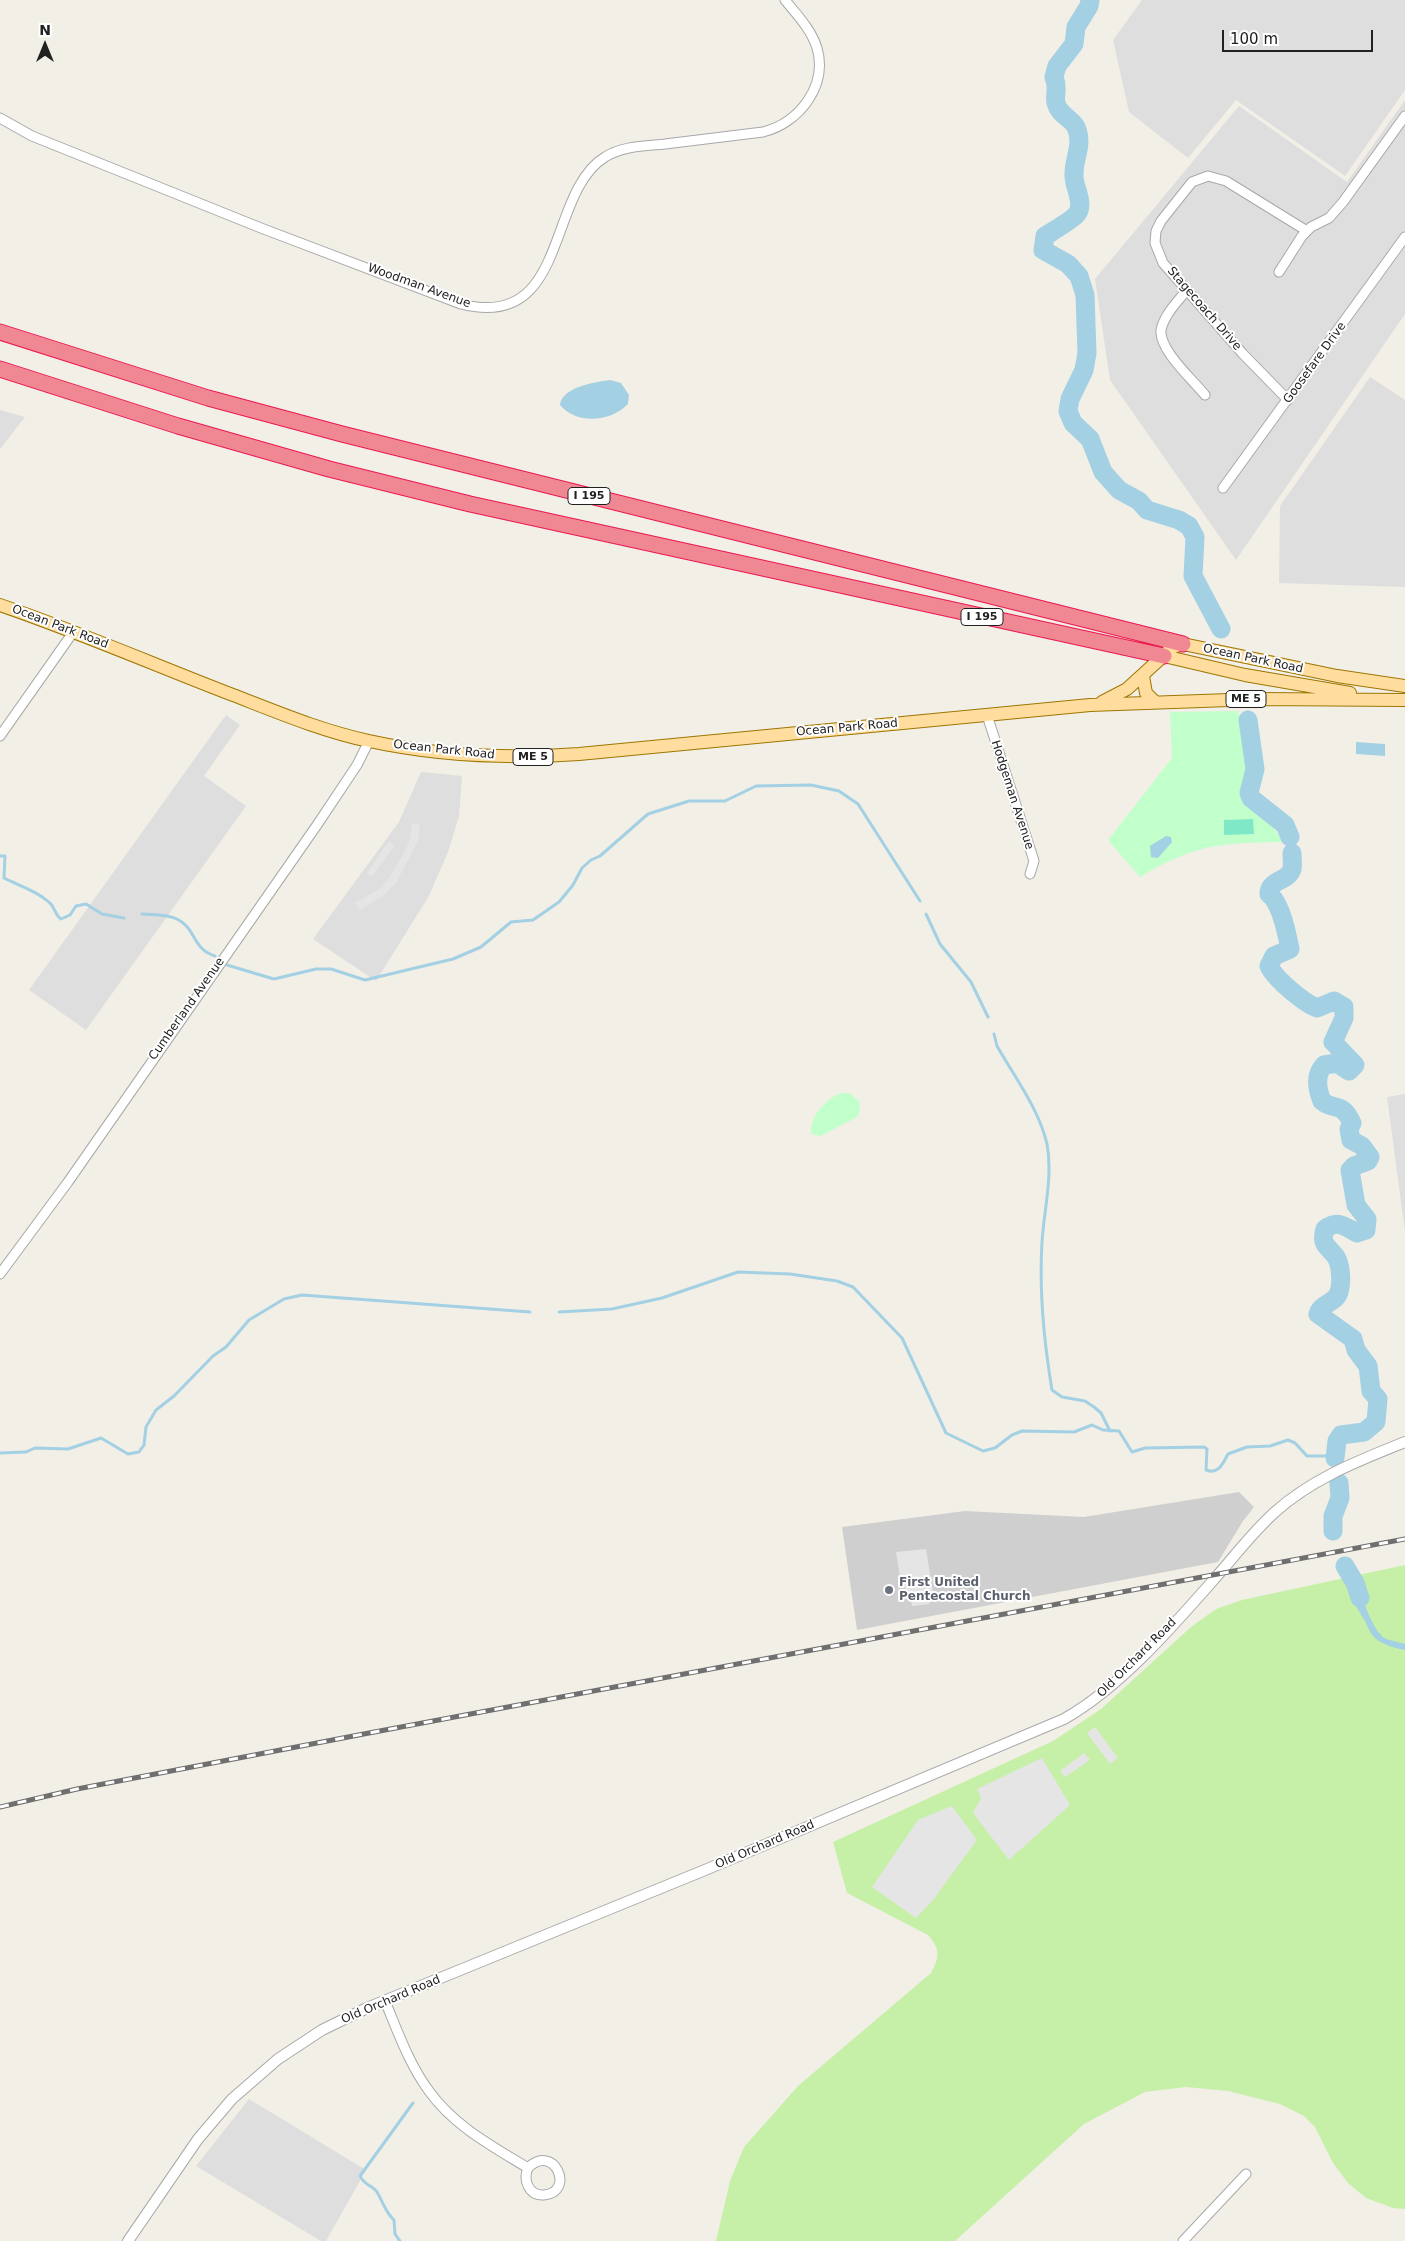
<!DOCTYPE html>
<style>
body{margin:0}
#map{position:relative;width:1405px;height:2241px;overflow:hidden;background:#f2efe7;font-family:"DejaVu Sans",sans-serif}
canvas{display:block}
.north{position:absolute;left:20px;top:20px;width:50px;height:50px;-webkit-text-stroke:4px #fff;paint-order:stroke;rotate:0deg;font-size:14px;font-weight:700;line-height:20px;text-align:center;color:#212121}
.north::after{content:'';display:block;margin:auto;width:18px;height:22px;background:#212121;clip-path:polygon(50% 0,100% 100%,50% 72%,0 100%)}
.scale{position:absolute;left:1222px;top:30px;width:151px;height:22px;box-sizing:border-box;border:2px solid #212121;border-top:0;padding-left:6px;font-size:15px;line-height:18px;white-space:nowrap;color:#212121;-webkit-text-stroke:4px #fff;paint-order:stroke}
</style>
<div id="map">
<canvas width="1405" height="2241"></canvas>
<div class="north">N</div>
<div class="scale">100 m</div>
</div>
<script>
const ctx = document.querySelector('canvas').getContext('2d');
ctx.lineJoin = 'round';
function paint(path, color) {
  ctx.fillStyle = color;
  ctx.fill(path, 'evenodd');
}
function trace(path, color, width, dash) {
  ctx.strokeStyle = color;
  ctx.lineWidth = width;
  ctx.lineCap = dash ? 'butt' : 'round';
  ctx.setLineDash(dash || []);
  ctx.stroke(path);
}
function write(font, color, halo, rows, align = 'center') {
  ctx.font = font + ' "DejaVu Sans",sans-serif';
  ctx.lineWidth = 4;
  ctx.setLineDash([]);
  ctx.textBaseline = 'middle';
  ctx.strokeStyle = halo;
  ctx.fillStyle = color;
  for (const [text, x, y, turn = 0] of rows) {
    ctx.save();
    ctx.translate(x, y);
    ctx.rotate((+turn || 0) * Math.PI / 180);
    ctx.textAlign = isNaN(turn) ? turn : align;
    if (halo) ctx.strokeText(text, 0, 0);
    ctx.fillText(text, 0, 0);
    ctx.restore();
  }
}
const residential = new Path2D(`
 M1142 0H1405V90L1345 176 1236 100 1188 158 1129 112 1113 40Z
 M1405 100V314L1236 560 1110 380 1095 279 1239 106 1347 182Z
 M1370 377 1405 400V587L1279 583 1280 506Z
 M0 410 25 417 0 449Z
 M226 715 240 725 204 776 246 806 86 1030 29 990Z
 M421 772 462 776 459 816 448 852 429 896 376 981 313 939 399 822Z
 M1405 1094V1232L1387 1097Z
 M249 2099 366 2170 326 2241H321L196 2166Z`);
const religious = new Path2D(`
 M1239 1492 1254 1507 1243 1521 1218 1562 857 1630 842 1527 965 1511 1084 1517Z`);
const grass = new Path2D(`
 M1405 1565V2209L1393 2208 1366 2198 1348 2183 1333 2163 1315 2127 1304 2116 1280 2104 1228 2091 1186 2087 1145 2092 1084 2124 955 2241H716L730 2181 744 2147 798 2086 931 1973C940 1957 940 1949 928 1935L847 1893 833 1842 1053 1741 1101 1709 1191 1627 1216 1609 1242 1600Z`);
const park = new Path2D(`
 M1238 711 1247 769 1241 786V796L1245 804 1268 820 1283 842C1220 843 1195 844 1140 877L1108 840 1172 758 1170 712Z
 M842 1093H849L859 1101 860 1111 857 1117 820 1136 811 1134C809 1117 827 1097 842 1093Z`);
const pitch = new Path2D(`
 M1253 819 1254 834 1224 835V820Z`);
const parking = new Path2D(`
 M412 824 420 825 418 841 396 883 384 895 360 910 355 903 379 889 389 878 405 851 410 839Z
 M389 841 395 845 372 877 367 873Z
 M926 1549 933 1592 929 1604 912 1606 910 1593 901 1584 896 1552Z
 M1095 1727 1118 1758 1110 1764 1087 1733Z
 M1084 1753 1090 1760 1065 1777 1060 1771Z
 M1042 1758 1070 1805 1009 1860 973 1813 981 1798 977 1789Z
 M952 1806 977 1840 933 1900 916 1918 872 1887 918 1820Z`);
const water = new Path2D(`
 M610 380 621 383 629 395 628 404C611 422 577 425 560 405 562 387 595 382 610 380Z
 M1356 742 1385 744V756L1356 754Z
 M1166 836 1171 837 1172 842 1158 858 1151 857 1150 846Z
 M1356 1575C1360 1591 1371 1631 1386 1639 1392 1641 1399 1642 1405 1644V1650C1395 1648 1383 1645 1375 1638 1370 1634 1368 1627 1365 1621 1355 1605 1350 1597 1347 1577Z`);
const stream = new Path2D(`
 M0 856H5L4 878C20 886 37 891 50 903 55 908 55 915 61 919L70 915 76 906 86 904 102 914 124 918
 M142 914C153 915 167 914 177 919 196 928 192 949 215 956
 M926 914 940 944 971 982 988 1017
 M227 965 274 979 316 969H331L365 980 453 959 481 947 511 922 533 920 559 902 573 885 582 868 591 860 600 856 648 814 689 801H725L756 786 811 785 839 791 858 804 920 901
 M994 1034 997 1046C1014 1076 1039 1109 1047 1144 1053 1176 1044 1210 1042 1242 1039 1291 1044 1342 1052 1390L1062 1397 1085 1401 1094 1407 1101 1413 1110 1431
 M559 1312 612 1309 662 1298 738 1272 790 1274 837 1281 853 1287 902 1338 946 1433 983 1451 995 1448 1012 1435 1022 1431 1074 1432 1092 1425 1103 1430 1119 1431 1132 1452 1145 1448 1204 1447 1207 1449 1206 1470C1219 1475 1223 1463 1228 1454L1247 1447 1270 1446 1288 1440 1295 1443 1307 1456H1325L1336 1451
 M0 1453 26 1452 35 1448 68 1449 101 1438 128 1454 139 1452 144 1445 146 1427 156 1410 174 1396 213 1356 226 1347 249 1320 284 1299 302 1295 530 1312
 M400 2241 395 2234 394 2220C385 2212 383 2202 377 2192 373 2186 364 2185 360 2176L413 2103`);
const river = new Path2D(`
 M1090 0 1089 6 1076 27 1074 44 1057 66 1054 77C1059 89 1054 94 1056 103 1059 115 1071 118 1076 127 1084 145 1073 159 1074 176 1074 188 1085 203 1077 214 1072 220 1053 231 1045 236L1043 250 1068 264 1079 276 1085 295 1087 353 1084 370 1070 399 1068 411 1073 423 1090 439 1103 472 1119 490 1139 501 1147 510 1179 520 1189 526 1195 537 1193 576 1221 629
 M1248 720 1255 769 1249 793 1251 798 1285 825 1290 837
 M1292 853C1292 858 1293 864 1292 869 1288 882 1269 879 1269 894 1281 903 1287 934 1290 949L1274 956 1269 966C1275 979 1304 1003 1317 1008L1334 1001 1344 1007V1018L1333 1042 1355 1065 1349 1071 1337 1063 1324 1065C1315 1075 1317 1089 1322 1101 1335 1112 1341 1100 1352 1123L1349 1129 1351 1140 1362 1146 1370 1157 1368 1161 1354 1166 1350 1170 1356 1205 1367 1219 1366 1230 1357 1233C1345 1227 1338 1219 1325 1229 1320 1245 1328 1246 1336 1257 1341 1265 1342 1283 1339 1292 1336 1303 1321 1303 1318 1314L1353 1339 1356 1350 1368 1366 1371 1391 1378 1399 1376 1422 1364 1432 1341 1435 1337 1441 1335 1458
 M1333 1531V1516L1340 1498 1339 1483
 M1345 1566 1355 1583 1360 1598`);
const minor = new Path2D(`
 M0 118 32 136 261 228 461 304C569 332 546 193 605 157 622 146 645 146 665 144 697 140 730 136 763 132 799 123 828 86 817 48 811 29 797 15 785 0
 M1279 272 1302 236 1311 227 1329 218 1343 202 1405 116
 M1186 291C1177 302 1164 315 1161 330 1159 350 1193 380 1205 395
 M1288 400 1243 354 1163 263 1155 243 1156 231 1161 221 1192 182 1208 176 1226 181 1307 231
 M1223 488 1405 237
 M987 715 1034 861 1030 874
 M0 736 74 631
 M0 1274 68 1182 317 825 357 765 369 741
 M385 2001C398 2032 409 2064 429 2091 454 2126 492 2146 528 2168 523 2179 528 2196 544 2195 576 2192 554 2142 528 2168
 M1183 2241 1246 2174`);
const tertiary = new Path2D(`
 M128 2241 198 2139 232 2099 278 2059 322 2030 367 2008 705 1870 1064 1719C1124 1685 1178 1620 1224 1568 1240 1549 1256 1529 1275 1512 1313 1478 1358 1461 1405 1442`);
const primary = new Path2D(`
 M0 605C79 632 155 665 233 695 277 712 322 731 369 741 438 756 508 759 579 754L1090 705 1257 699 1405 700
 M1164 656 1245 675 1350 693
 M1143 676 1146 693 1155 702
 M1102 702 1127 689 1173 647 1183 644 1337 676 1405 686`);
const motorway = new Path2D(`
 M0 332 208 398 342 434 1183 644
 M0 369 178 426 329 469 470 504 1164 656`);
const rail = new Path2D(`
 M0 1807 77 1789 369 1733 1405 1539`);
const markers = [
 [889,1590,5,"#6b7280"]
];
const shields = [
 [589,496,42],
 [982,617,42],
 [1246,699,40],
 [533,757,40]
];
const shieldNames = [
 ["I 195",589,496],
 ["I 195",982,617],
 ["ME 5",1246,699],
 ["ME 5",533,757]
];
const streetNames = [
 ["Woodman Avenue",419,286,20],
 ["Stagecoach Drive",1204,309,49],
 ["Goosefare Drive",1315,363,-54],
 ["Ocean Park Road",60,627,21],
 ["Ocean Park Road",1253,659,12],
 ["Ocean Park Road",847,728,-5],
 ["Ocean Park Road",444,750,6],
 ["Hodgeman Avenue",1012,795,72],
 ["Cumberland Avenue",187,1009,-55],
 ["Old Orchard Road",1137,1658,-45],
 ["Old Orchard Road",765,1845,-23],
 ["Old Orchard Road",391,2000,-23]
];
const worshipNames = [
 ["First United",899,1583],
 ["Pentecostal Church",899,1597]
];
paint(residential, '#dfdede');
paint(religious, '#cfcfcf');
paint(grass, '#c6f0a8');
paint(park, '#c1ffcb');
paint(pitch, '#7ee8c7');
paint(parking, '#e5e5e5');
paint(water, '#a3d0e3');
trace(stream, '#a3d0e3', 3);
trace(river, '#a3d0e3', 19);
trace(minor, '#a8a8a8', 11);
trace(tertiary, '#a8a8a8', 12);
trace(primary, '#9e7600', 14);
trace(motorway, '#ec1750', 17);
trace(minor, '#fff', 9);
trace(tertiary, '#fff', 10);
trace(primary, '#ffdd9f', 12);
trace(motorway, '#f08893', 15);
trace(rail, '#6f6f6f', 5);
trace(rail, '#fff', 3, [9]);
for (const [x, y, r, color] of markers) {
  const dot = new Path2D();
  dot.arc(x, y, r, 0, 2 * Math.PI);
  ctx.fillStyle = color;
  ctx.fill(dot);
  trace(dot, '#fff', 2);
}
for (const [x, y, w] of shields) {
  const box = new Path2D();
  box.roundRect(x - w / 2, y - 8.5, w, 17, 4);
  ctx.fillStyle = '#fff';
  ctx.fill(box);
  trace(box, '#212121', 1);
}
write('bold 11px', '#212121', null, shieldNames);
write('12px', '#212121', '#fff', streetNames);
write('bold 12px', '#5b616d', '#fff', worshipNames, 'left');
</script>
